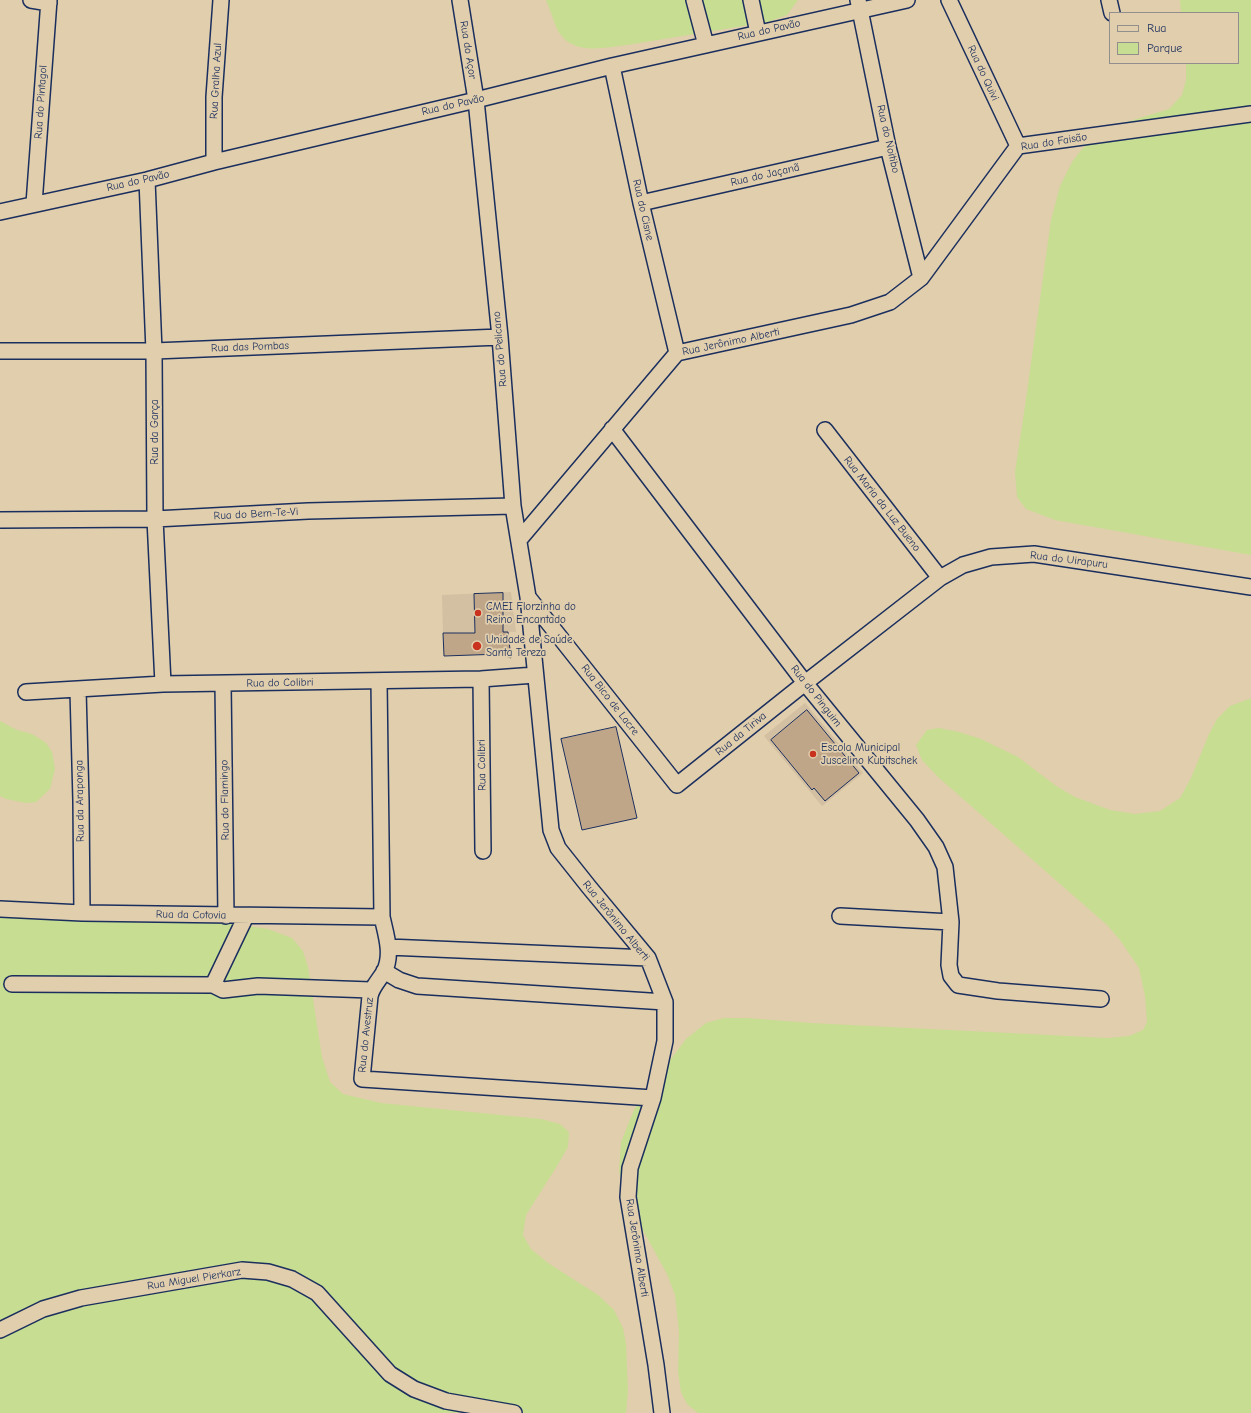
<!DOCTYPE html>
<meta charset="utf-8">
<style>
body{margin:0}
#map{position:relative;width:1251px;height:1413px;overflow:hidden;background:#e1ceac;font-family:"Comic Neue",sans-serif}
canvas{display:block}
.legend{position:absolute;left:1109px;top:12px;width:130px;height:52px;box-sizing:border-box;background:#e1ceac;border:1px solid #928e8d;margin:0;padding:5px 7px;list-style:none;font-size:12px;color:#1b2f5e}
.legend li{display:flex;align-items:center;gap:8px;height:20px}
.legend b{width:20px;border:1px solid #928e8d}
</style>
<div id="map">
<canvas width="1251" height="1413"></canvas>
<ul class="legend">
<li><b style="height:5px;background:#e1ceac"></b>Rua</li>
<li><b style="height:11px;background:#c7dd92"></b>Parque</li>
</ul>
</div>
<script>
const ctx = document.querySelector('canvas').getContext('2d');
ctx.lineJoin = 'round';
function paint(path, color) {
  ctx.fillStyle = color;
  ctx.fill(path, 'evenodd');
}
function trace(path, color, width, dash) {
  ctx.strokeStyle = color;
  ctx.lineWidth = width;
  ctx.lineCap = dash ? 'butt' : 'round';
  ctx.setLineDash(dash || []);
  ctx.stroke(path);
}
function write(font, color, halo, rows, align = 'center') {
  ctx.font = font + ' "Comic Neue",sans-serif';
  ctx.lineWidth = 3.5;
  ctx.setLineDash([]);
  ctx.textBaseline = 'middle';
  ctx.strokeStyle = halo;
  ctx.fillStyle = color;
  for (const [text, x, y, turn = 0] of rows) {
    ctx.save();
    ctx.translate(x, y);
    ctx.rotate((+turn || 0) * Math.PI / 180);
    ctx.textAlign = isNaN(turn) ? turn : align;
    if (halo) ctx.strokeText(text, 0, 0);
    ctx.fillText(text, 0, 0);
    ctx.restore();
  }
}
const built = new Path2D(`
 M511 592 516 632 443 633 442 595Z
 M805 703 863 773 822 806 764 736Z`);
const green = new Path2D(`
 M546 0H798L787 15 768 22 627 45C602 48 571 56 557 29 553 20 550 9 546 0Z
 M1180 0H1251V555L1055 520 1026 509 1017 497 1015 472 1025 406 1051 220 1060 186 1072 162 1082 149 1097 135 1127 122 1169 109 1182 95 1186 80V63H1238V13H1181Z
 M1249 699H1251V1413H698L687 1404 681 1392 678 1372 679 1332 675 1295 667 1274 634 1214 625 1193 619 1172 621 1142 634 1110 643 1096 686 1039 706 1023 724 1018H747L811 1023 1108 1038 1129 1036 1143 1030 1147 1022 1145 996 1139 968 1120 940 1107 925 938 777 922 760 916 745 927 730 939 728 959 732 981 739 1018 757 1056 786 1075 797 1110 810 1135 814 1160 811 1180 798 1191 778 1209 734 1217 719 1230 706Z
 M0 721 17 730 32 734 46 743 52 752 55 769 50 789 36 802 26 803 6 799 0 796Z
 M0 916 203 919 268 929 292 938 303 951 308 967 322 1057 330 1082 343 1094 381 1103 541 1119 560 1124 569 1132 568 1147 557 1166 526 1215 523 1235 531 1249 548 1263 598 1295 614 1310 623 1328 626 1344 628 1391 626 1413H0Z`);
const building = new Path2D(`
 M503 593V632H508L511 658 501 654 444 656 443 633H475L474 594Z
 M807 710 859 773 825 801 814 788 812 790 771 740Z
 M616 727 637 818 582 830 561 739Z`);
const street = new Path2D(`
 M31 0 49 3
 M460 0 476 100 500 337 513 506 528 597 551 830 558 848 589 887 648 958 665 1002V1041L653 1098 630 1168 628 1197 656 1365 662 1413
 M694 0 706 45
 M751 0 758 33
 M858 0 888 147 921 278
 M949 0 1018 146
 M1109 0 1112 13
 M612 66 641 203 677 353
 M214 162V97L221 0
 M147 180 154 351 155 519 163 684
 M641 203 888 147
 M34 204 49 0
 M0 212 147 180 214 162 476 100 612 66 907 0
 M0 351H154L500 337
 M612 429 805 683 917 820 936 847 945 867 951 922 949 965 951 976 958 985 998 991 1101 999
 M825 430 940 578
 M0 520 155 519 308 511 513 506
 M519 540 677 353 851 315 890 302 921 278 1018 146 1251 114
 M528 597 677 785 805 683 940 578 963 565 991 557 1034 554 1251 587
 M481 679 483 851
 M379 681 382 917C386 935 393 955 384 972 379 980 372 987 370 996L362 1079 653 1098
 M223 684 226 916
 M78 690 81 801 82 913
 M26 692 163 684 481 679 535 675
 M0 909 82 913 382 917
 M840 916 951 922
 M388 947 648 958
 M384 971 399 980 417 986 665 1002
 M12 984 213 985 246 916
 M213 985 223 990 258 986 371 990
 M0 1330 43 1309 81 1298 242 1270 268 1272 292 1279 317 1293 390 1374 414 1389 446 1401 514 1413`);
const markers = [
 [478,613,4,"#c8321e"],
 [477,646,5,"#c8321e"],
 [813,754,4,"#c8321e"]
];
const streetNames = [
 ["Rua do Pavão",769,30,-13],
 ["Rua do Açor",468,50,81],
 ["Rua do Quivi",983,73,65],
 ["Rua Gralha Azul",216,81,-87],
 ["Rua do Pintagol",41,102,-86],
 ["Rua do Pavão",453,105,-13],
 ["Rua do Noitibo",888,139,77],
 ["Rua do Faisão",1054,142,-9],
 ["Rua do Jaçanã",765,175,-13],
 ["Rua do Pavão",138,181,-13],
 ["Rua do Cisne",643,210,77],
 ["Rua Jerônimo Alberti",731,342,-12],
 ["Rua das Pombas",250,347,-2],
 ["Rua do Pelicano",500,349,-95],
 ["Rua da Garça",155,432,-90],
 ["Rua Maria da Luz Bueno",882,504,52],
 ["Rua do Bem-Te-Vi",256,514,-3],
 ["Rua do Uirapuru",1069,560,7],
 ["Rua do Colibri",280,683,-1],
 ["Rua do Pinguim",816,696,52],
 ["Rua Bico de Lacre",610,700,52],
 ["Rua da Tiriva",741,734,-39],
 ["Rua Colibri",482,765,-91],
 ["Rua do Flamingo",225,800,-91],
 ["Rua da Araponga",80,801,-91],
 ["Rua da Cotovia",191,915,1],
 ["Rua Jerônimo Alberti",616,921,51],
 ["Rua do Avestruz",366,1035,-84],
 ["Rua Jerônimo Alberti",637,1248,81],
 ["Rua Miguel Pierkarz",194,1279,-9]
];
const poiNames = [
 ["CMEI Florzinha do",486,607],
 ["Reino Encantado",486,620],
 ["Unidade de Saúde",486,640],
 ["Santa Tereza",486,653],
 ["Escola Municipal",821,748],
 ["Juscelino Kubitschek",821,761]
];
paint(built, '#d3bfa1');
paint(green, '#c7dd92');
paint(building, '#c0a689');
trace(building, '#1b2f5e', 1);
trace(street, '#1b2f5e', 18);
trace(street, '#e1ceac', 15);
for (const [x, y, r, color] of markers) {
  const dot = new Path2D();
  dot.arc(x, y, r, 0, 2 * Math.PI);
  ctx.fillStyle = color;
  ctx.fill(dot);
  trace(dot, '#e1ceac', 1.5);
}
write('11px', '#1b2f5e', '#e1ceac', streetNames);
write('11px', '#1b2f5e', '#e1ceac', poiNames, 'left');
</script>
